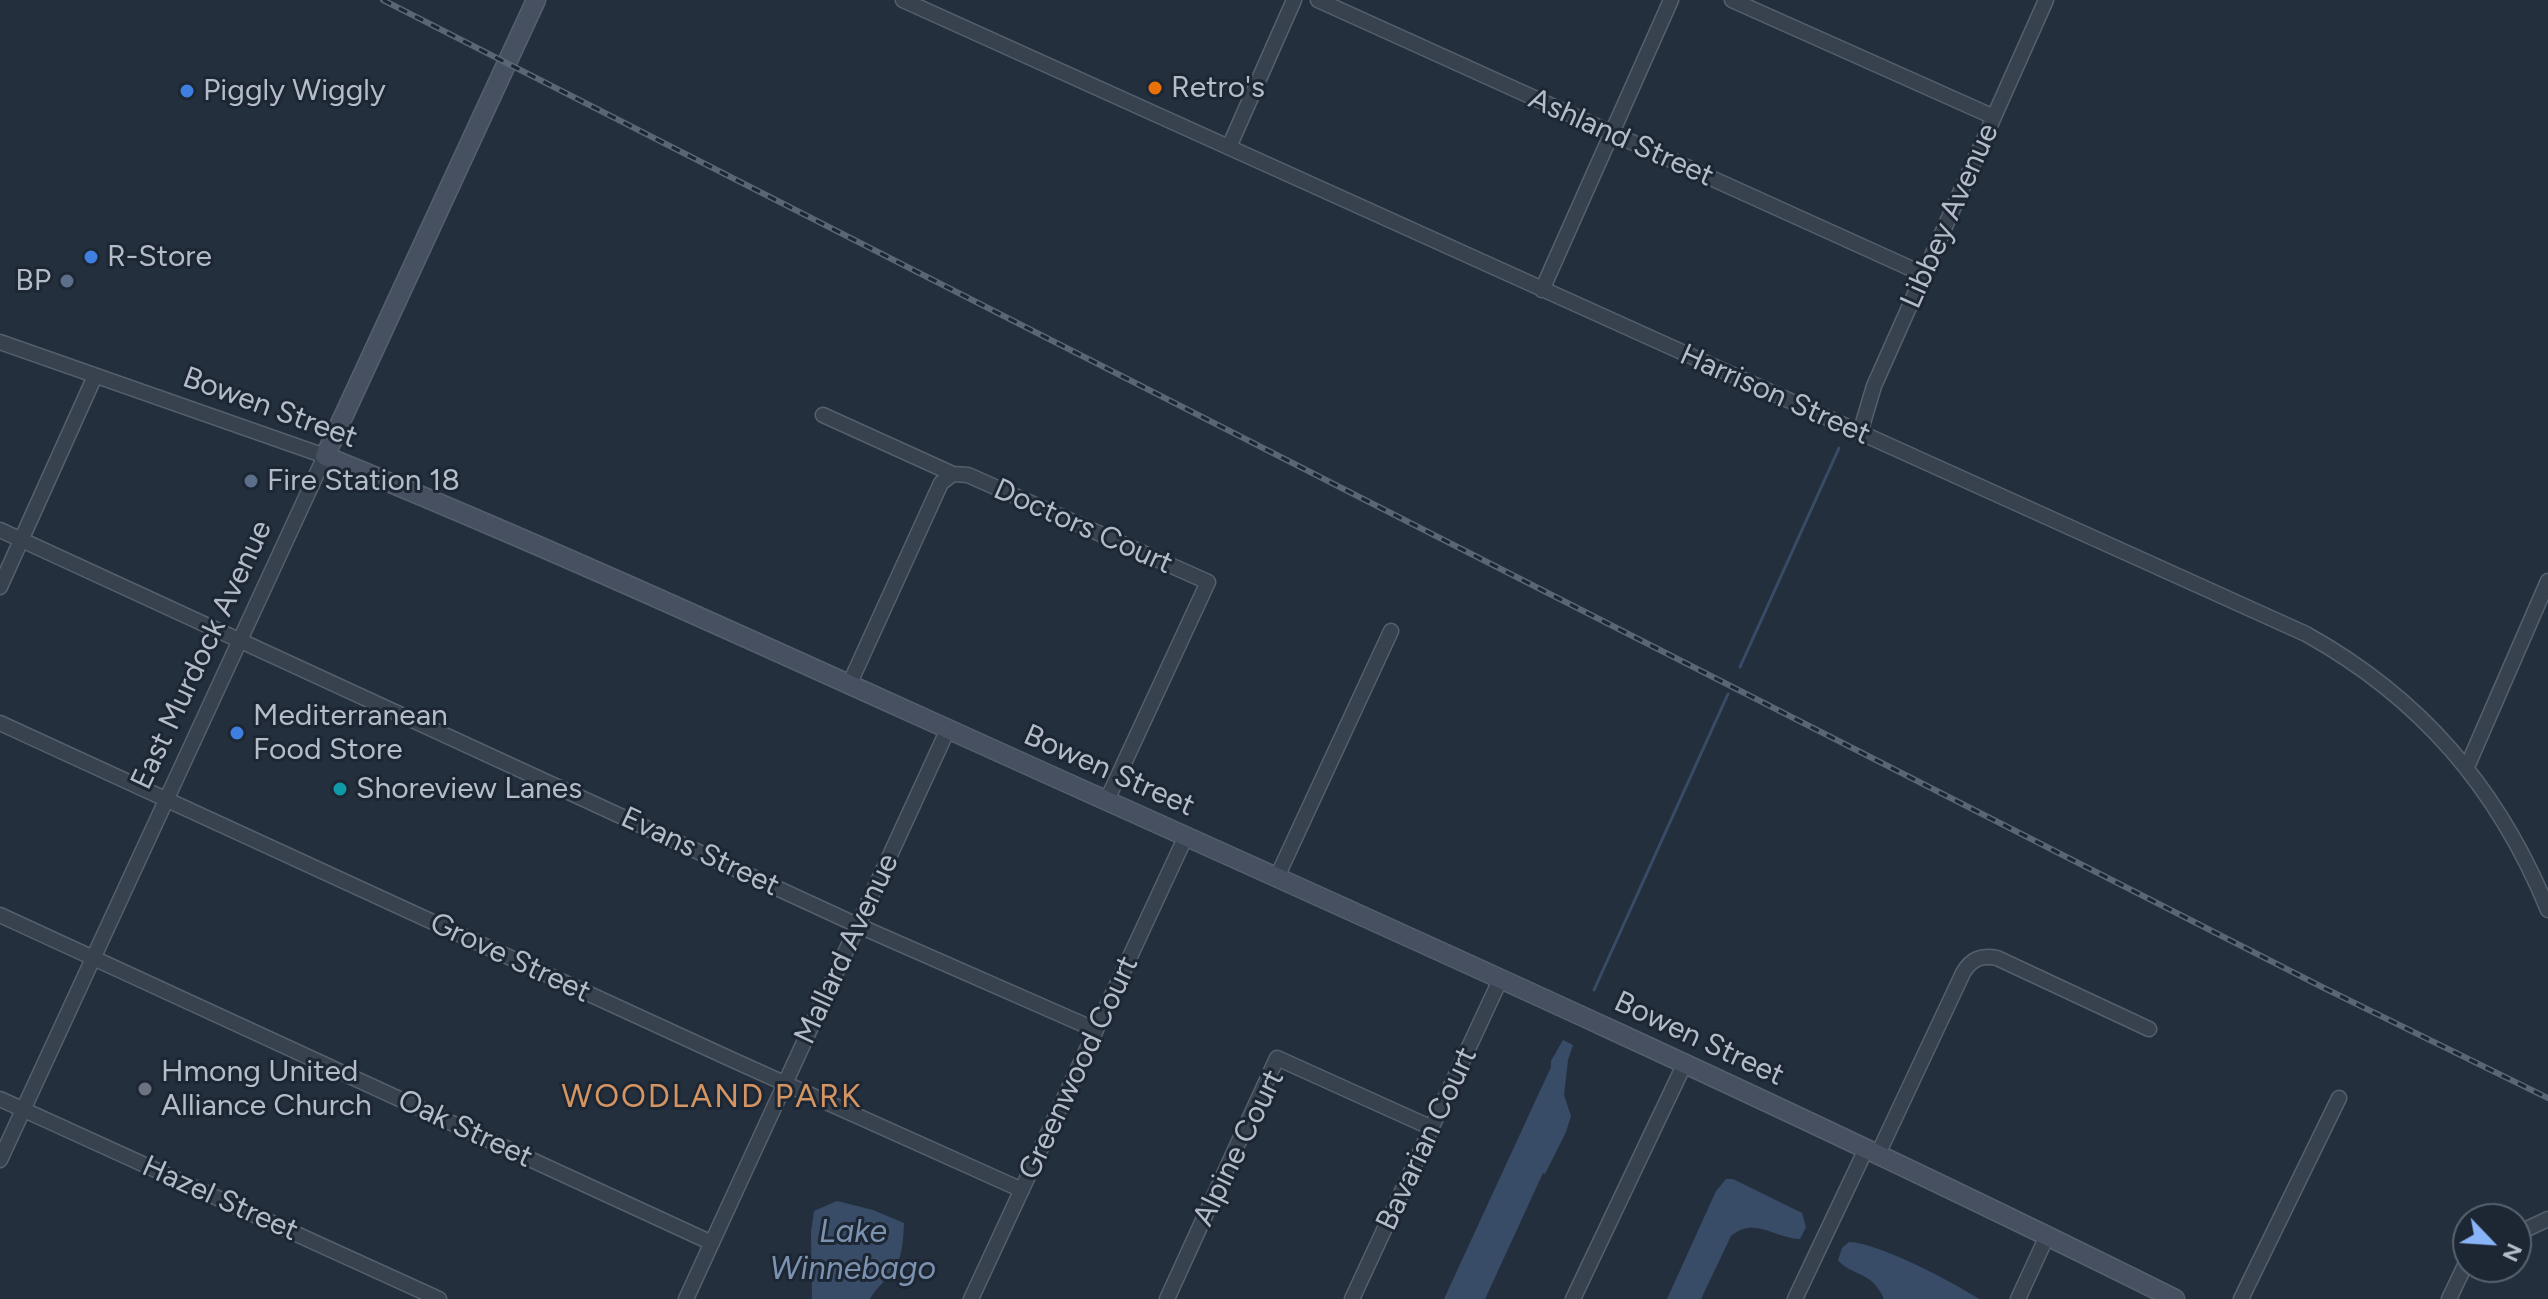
<!DOCTYPE html>
<style>
body{margin:0}
#map{position:relative;width:2548px;height:1299px;overflow:hidden;background:#242f3e;font-family:Figtree,sans-serif}
canvas{display:block}
.north{position:absolute;left:2452px;top:1203px;width:80px;height:80px;box-sizing:border-box;background:#1d2633;border:2px solid #59626f;border-radius:50%;rotate:115deg;font-size:22px;font-weight:700;line-height:32px;text-align:center;color:#b4bcc9}
.north::after{content:'';display:block;margin:auto;width:28px;height:36px;background:#8ab4f8;clip-path:polygon(50% 0,100% 100%,50% 72%,0 100%)}
</style>
<div id="map">
<canvas width="2548" height="1299"></canvas>
<div class="north">N</div>
</div>
<script>
const ctx = document.querySelector('canvas').getContext('2d');
ctx.lineJoin = 'round';
function paint(path, color) {
  ctx.fillStyle = color;
  ctx.fill(path, 'evenodd');
}
function trace(path, color, width, dash) {
  ctx.strokeStyle = color;
  ctx.lineWidth = width;
  ctx.lineCap = dash ? 'butt' : 'round';
  ctx.setLineDash(dash || []);
  ctx.stroke(path);
}
function write(font, color, halo, rows, align = 'center') {
  ctx.font = font + ' Figtree,sans-serif';
  ctx.lineWidth = 6;
  ctx.setLineDash([]);
  ctx.textBaseline = 'middle';
  ctx.strokeStyle = halo;
  ctx.fillStyle = color;
  for (const [text, x, y, turn = 0] of rows) {
    ctx.save();
    ctx.translate(x, y);
    ctx.rotate((+turn || 0) * Math.PI / 180);
    ctx.textAlign = isNaN(turn) ? turn : align;
    if (halo) ctx.strokeText(text, 0, 0);
    ctx.fillText(text, 0, 0);
    ctx.restore();
  }
}
const water = new Path2D(`
 M1563 1040 1573 1045 1568 1060 1564 1095 1571 1116 1566 1132 1545 1174 1543 1173 1485 1299H1444L1551 1067V1061Z
 M1726 1179H1733L1802 1213 1806 1227 1800 1239C1775 1238 1754 1216 1731 1236L1701 1299H1667L1716 1191Z
 M837 1201 873 1210 904 1223C903 1241 903 1259 891 1274 883 1283 876 1288 870 1299H812L811 1232 814 1211Z
 M1849 1242C1879 1243 1953 1282 1979 1299H1884C1872 1270 1850 1276 1838 1260L1842 1248Z`);
const stream = new Path2D(`
 M1740 667 1839 448
 M1594 990 1728 694`);
const minor = new Path2D(`
 M903 0 2306 634C2421 698 2498 788 2548 910
 M1318 0 1923 274
 M1732 0 1994 117
 M1229 147 1294 0
 M1542 290 1671 0
 M0 342 325 456 0 1160
 M823 415 953 474
 M1860 433 1874 386 2046 0
 M0 530 857 925 1096 1030
 M0 587 95 376
 M849 685 941 483 953 474 968 475 1208 582 1107 800
 M0 723 735 1061 1022 1190
 M2467 767 2548 581
 M1277 877 1391 631
 M0 915 712 1243
 M0 1099 439 1299
 M1878 1154 1963 973C1971 959 1981 955 1997 958L2149 1029
 M2516 1234 2548 1219
 M686 1299 948 729
 M971 1299 1186 836
 M1167 1299 1277 1058 1432 1128
 M1352 1299 1501 978
 M1573 1299 1685 1063
 M1795 1299 1866 1149
 M2018 1299 2047 1236
 M2241 1299 2339 1098
 M2449 1299 2468 1259`);
const secondary = new Path2D(`
 M536 0 325 456C571 556 812 668 1054 777 1430 946 1806 1115 2175 1299`);
const rail = new Path2D(`
 M383 0 2322 987 2548 1098`);
const markers = [
 [1155,88,8,"#e8710a"],
 [187,91,8,"#3f7fe0"],
 [91,257,8,"#3f7fe0"],
 [67,281,8,"#5c6f8a"],
 [251,481,8,"#5c6f8a"],
 [237,733,8,"#3f7fe0"],
 [340,789,8,"#0f9aa8"],
 [145,1089,8,"#6b7280"]
];
const poiNames = [
 ["Retro's",1171,88],
 ["Piggly Wiggly",203,91],
 ["R-Store",107,257],
 ["BP",51,281,"right"],
 ["Fire Station 18",267,481],
 ["Mediterranean",253,716],
 ["Food Store",253,750],
 ["Shoreview Lanes",356,789],
 ["Hmong United",161,1072],
 ["Alliance Church",161,1106]
];
const streetNames = [
 ["Ashland Street",1621,138,24],
 ["Libbey Avenue",1950,216,-66],
 ["Harrison Street",1775,395,24],
 ["Bowen Street",270,408,20],
 ["Doctors Court",1083,527,24],
 ["East Murdock Avenue",202,655,-65],
 ["Bowen Street",1109,771,24],
 ["Evans Street",700,852,25],
 ["Mallard Avenue",847,949,-65],
 ["Grove Street",510,958,25],
 ["Bowen Street",1699,1039,25],
 ["Greenwood Court",1079,1068,-65],
 ["Oak Street",465,1129,25],
 ["Bavarian Court",1427,1139,-65],
 ["Alpine Court",1239,1148,-64],
 ["Hazel Street",220,1199,24]
];
const neighbourhoodNames = [
 ["WOODLAND PARK",712,1098]
];
const waterNames = [
 ["Lake",853,1233],
 ["Winnebago",853,1270]
];
paint(water, '#394c67');
trace(stream, '#394c67', 3);
trace(minor, '#565f6c', 17);
trace(secondary, '#565f6c', 21);
trace(minor, '#38414e', 14);
trace(secondary, '#465061', 18);
trace(rail, '#5a6575', 6);
trace(rail, '#1d2633', 3, [9]);
for (const [x, y, r, color] of markers) {
  const dot = new Path2D();
  dot.arc(x, y, r, 0, 2 * Math.PI);
  ctx.fillStyle = color;
  ctx.fill(dot);
  trace(dot, '#1d2633', 3);
}
write('30px', '#b4bcc9', '#1d2633', poiNames, 'left');
write('30px', '#b4bcc9', '#1d2633', streetNames);
ctx.letterSpacing = '2px';
write('32px', '#d59563', '#1d2633', neighbourhoodNames);
ctx.letterSpacing = '0px';
write('italic 32px', '#7c92b1', '#1d2633', waterNames);
</script>
